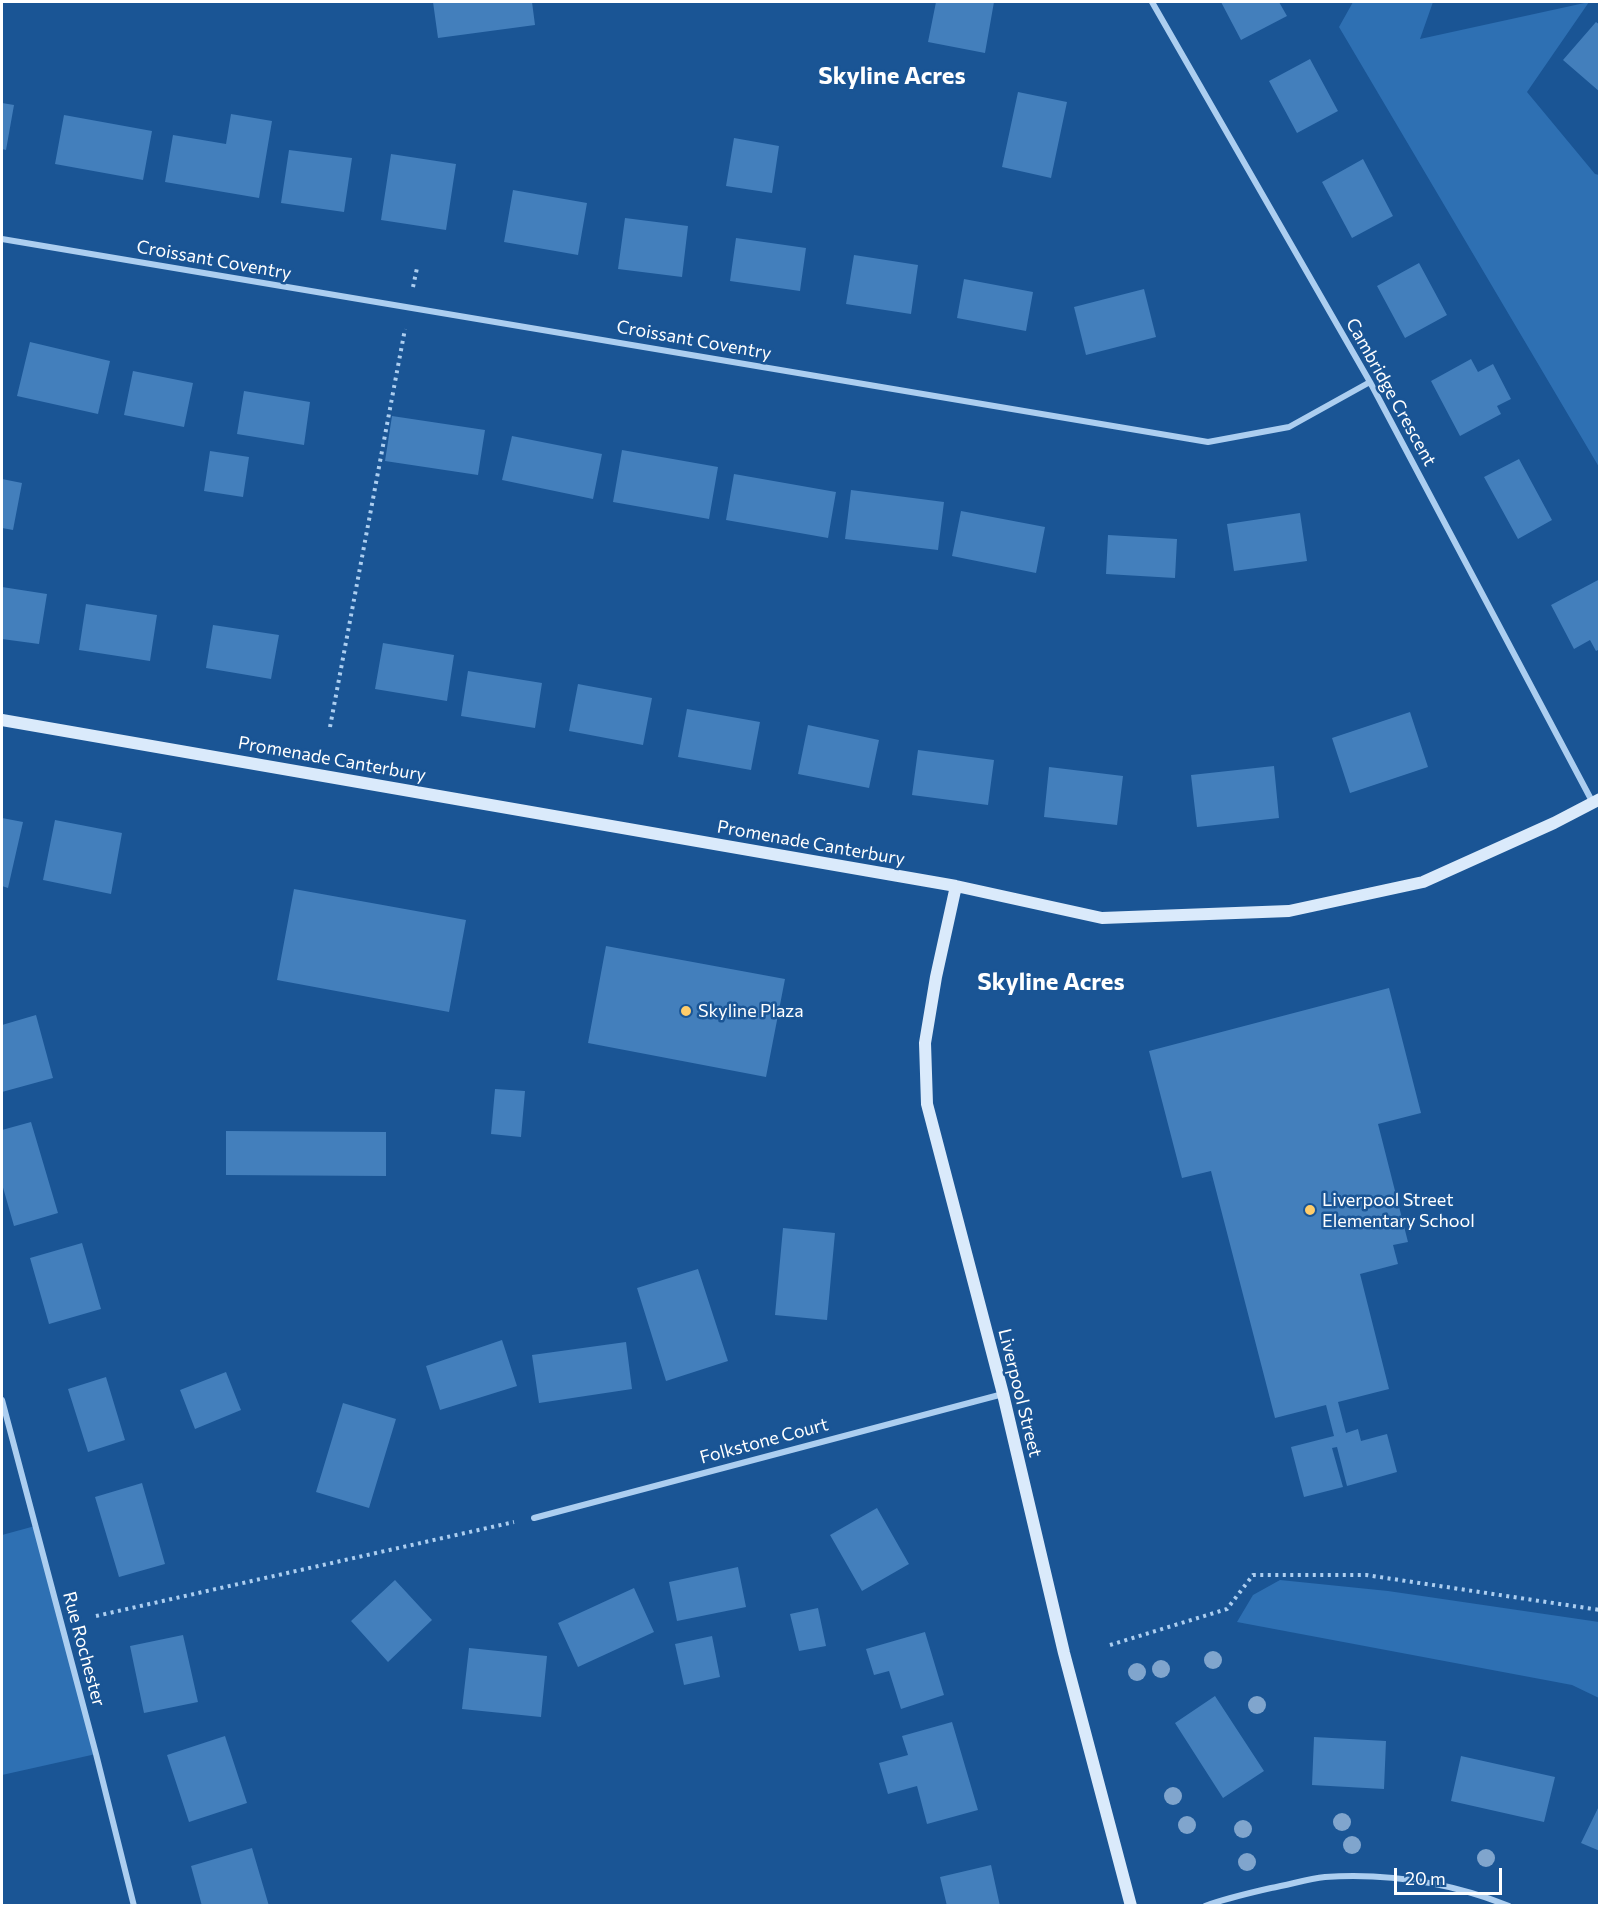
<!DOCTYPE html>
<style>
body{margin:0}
#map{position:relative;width:1601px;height:1907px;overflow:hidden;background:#1a5595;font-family:Commissioner,sans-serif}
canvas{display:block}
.frame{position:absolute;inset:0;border:3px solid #fff;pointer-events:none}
.scale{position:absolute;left:1394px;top:1868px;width:108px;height:27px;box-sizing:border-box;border:3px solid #fff;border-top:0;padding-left:8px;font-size:18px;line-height:21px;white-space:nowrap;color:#fff;-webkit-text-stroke:4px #1a5595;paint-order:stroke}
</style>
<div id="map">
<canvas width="1601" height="1907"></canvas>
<div class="frame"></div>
<div class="scale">20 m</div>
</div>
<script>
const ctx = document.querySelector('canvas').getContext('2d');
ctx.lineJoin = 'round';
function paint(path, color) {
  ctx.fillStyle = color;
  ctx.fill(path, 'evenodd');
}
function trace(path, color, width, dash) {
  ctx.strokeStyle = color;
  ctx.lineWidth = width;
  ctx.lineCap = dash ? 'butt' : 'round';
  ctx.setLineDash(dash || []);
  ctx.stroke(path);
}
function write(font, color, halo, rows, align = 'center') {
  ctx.font = font + ' Commissioner,sans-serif';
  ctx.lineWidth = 5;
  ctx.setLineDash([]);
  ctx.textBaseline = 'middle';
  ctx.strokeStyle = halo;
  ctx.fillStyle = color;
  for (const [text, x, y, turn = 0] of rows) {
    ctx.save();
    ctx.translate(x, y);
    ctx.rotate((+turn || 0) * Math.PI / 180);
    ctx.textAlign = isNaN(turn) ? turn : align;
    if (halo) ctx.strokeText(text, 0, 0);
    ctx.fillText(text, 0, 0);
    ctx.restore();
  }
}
const green = new Path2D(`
 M1353 2H1433L1420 39 1589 2 1527 92 1595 174 1599 175V467L1339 27Z
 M35 1526 96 1754 2 1775V1535Z
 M1280 1580 1388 1591 1599 1622V1698L1572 1685 1237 1622 1253 1595Z`);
const building = new Path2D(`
 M433 2H532L535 25 438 38Z
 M936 2H994L985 53 928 42Z
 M1221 2H1279L1287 16 1241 40Z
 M1596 22 1600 25V92L1563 60Z
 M1310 59 1338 111 1297 133 1269 81Z
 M1018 92 1067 102 1051 178 1002 167Z
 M2 103 14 105 6 150 2 149Z
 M231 114 272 121 259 198 165 182 173 135 226 144Z
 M64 115 152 131 143 180 55 164Z
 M734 138 779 146 772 193 726 186Z
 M289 150 352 158 344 212 281 203Z
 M391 154 456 164 446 230 381 220Z
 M1363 159 1393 216 1352 238 1322 182Z
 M513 190 587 203 578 255 504 242Z
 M625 218 688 226 682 277 618 269Z
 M736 238 806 248 800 291 730 281Z
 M854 255 918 265 911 314 846 304Z
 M1419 263 1447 315 1405 338 1377 286Z
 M964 279 1033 292 1026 331 957 318Z
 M1144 289 1156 337 1086 355 1074 307Z
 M30 342 110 361 98 414 17 396Z
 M1471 359 1478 372 1493 364 1511 399 1497 406 1501 414 1460 436 1431 381Z
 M133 371 193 383 184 427 124 415Z
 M244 391 310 402 304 445 237 434Z
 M392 416 485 430 478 475 385 461Z
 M512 436 602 454 593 499 502 480Z
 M622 450 718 467 709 519 613 502Z
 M210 451 249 457 243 497 204 491Z
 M1519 459 1552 520 1518 539 1484 477Z
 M734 474 836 492 828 538 726 520Z
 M2 479 22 483 13 530 2 528Z
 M851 490 944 502 938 550 845 539Z
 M961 511 1045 527 1036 573 952 556Z
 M1300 513 1307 561 1234 571 1227 524Z
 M1108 535 1177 539 1175 578 1106 574Z
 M1600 579V649L1596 651 1590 640 1574 649 1551 605Z
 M2 587 47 594 39 644 2 639Z
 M86 604 157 615 150 661 79 650Z
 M213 625 279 635 271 679 206 668Z
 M383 643 454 655 447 701 375 689Z
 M468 671 542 683 535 728 461 716Z
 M578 684 652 698 643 745 569 731Z
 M687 709 760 722 751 770 678 757Z
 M1410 712 1428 767 1350 793 1332 738Z
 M808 725 879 740 869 788 798 774Z
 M918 750 994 760 988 805 912 795Z
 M1274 766 1279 818 1197 827 1191 775Z
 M1049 767 1123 776 1117 825 1044 817Z
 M2 818 23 822 8 888 2 886Z
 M55 820 122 833 111 894 43 880Z
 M294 889 466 920 449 1012 277 980Z
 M606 946 785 979 766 1077 588 1043Z
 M1389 988 1421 1113 1378 1124 1408 1242 1393 1245 1398 1264 1360 1274 1389 1389 1338 1402 1346 1433 1358 1429 1361 1441 1387 1434 1397 1472 1347 1486 1337 1447 1332 1448 1343 1487 1304 1497 1291 1447 1334 1436 1326 1405 1275 1418 1211 1171 1182 1178 1149 1051Z
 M36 1015 53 1078 2 1092V1025Z
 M495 1089 525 1091 521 1137 491 1134Z
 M31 1122 58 1213 14 1226 2 1184V1130Z
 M226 1131 386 1132V1176L226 1175Z
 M783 1228 835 1233 827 1320 775 1315Z
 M82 1243 101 1309 49 1324 30 1258Z
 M698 1269 728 1361 666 1381 637 1288Z
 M502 1340 517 1386 440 1410 426 1366Z
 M626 1342 632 1389 539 1403 532 1355Z
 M226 1372 241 1410 195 1429 180 1390Z
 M106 1377 125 1440 88 1452 68 1389Z
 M343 1403 396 1419 369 1508 316 1492Z
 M142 1483 165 1564 119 1577 95 1497Z
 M877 1508 909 1564 862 1591 830 1535Z
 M738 1567 746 1607 677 1621 669 1582Z
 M395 1580 432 1620 388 1662 351 1621Z
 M634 1588 654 1632 578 1667 558 1623Z
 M818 1608 826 1646 799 1651 790 1614Z
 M925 1632 944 1695 901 1709 889 1671 874 1675 866 1649Z
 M183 1635 198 1702 144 1713 130 1646Z
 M712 1636 720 1677 684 1685 675 1644Z
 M469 1648 547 1656 541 1717 462 1709Z
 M1215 1696 1264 1771 1223 1798 1175 1723Z
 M952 1722 978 1810 927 1824 917 1786 888 1794 879 1763 908 1755 902 1736Z
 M225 1736 247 1803 189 1822 167 1755Z
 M1314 1737 1386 1741 1384 1789 1312 1785Z
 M1461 1756 1555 1777 1544 1822 1451 1801Z
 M1600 1804V1851L1581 1843Z
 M252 1848 269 1906H202L191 1866Z
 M991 1865 1000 1906H947L940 1877Z`);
const path = new Path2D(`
 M413 287 417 268
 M330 727 405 329
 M96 1616 514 1522
 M1110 1645 1227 1609 1253 1575H1366L1600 1610`);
const street = new Path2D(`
 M1152 2 1370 382 1593 803
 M2 239 1208 442 1289 427 1370 382
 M2 1400 96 1754 134 1906
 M534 1518 1003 1394
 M1205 1906C1227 1898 1249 1893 1271 1888 1289 1885 1307 1879 1325 1877 1387 1873 1451 1883 1509 1906`);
const secondary = new Path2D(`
 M2 720 956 886 1102 918 1289 911 1423 882 1554 823 1600 799
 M956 886 936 977 925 1043 927 1104 1003 1394 1064 1653 1131 1906`);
const trees = [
 [1213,1660],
 [1161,1669],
 [1137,1672],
 [1257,1705],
 [1173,1796],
 [1342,1822],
 [1187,1825],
 [1243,1829],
 [1352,1845],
 [1486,1858],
 [1247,1862]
];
const markers = [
 [686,1011,6,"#ffcd6b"],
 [1310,1210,6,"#ffcd6b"]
];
const streetNames = [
 ["Croissant Coventry",214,260,10],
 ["Croissant Coventry",694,340,10],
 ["Cambridge Crescent",1391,392,61],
 ["Promenade Canterbury",332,759,10],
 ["Promenade Canterbury",811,843,10],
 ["Liverpool Street",1020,1393,76],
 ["Folkstone Court",764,1441,-15],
 ["Rue Rochester",84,1649,75]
];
const poiNames = [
 ["Skyline Plaza",698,1011],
 ["Liverpool Street",1322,1200],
 ["Elementary School",1322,1221]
];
const districtNames = [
 ["Skyline Acres",892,76],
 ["Skyline Acres",1051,982]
];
paint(green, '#2e70b3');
paint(building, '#437fbc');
trace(path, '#accef0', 4, [3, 4.5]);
trace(street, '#accef0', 6);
trace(secondary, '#daeafb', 12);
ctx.fillStyle = '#80a5cd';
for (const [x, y] of trees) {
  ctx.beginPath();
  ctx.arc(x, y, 9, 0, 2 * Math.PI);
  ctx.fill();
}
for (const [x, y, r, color] of markers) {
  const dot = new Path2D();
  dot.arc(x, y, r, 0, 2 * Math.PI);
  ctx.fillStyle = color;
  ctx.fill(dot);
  trace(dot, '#1a5595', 2);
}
write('18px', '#fff', '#1a5595', streetNames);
write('18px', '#fff', '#1a5595', poiNames, 'left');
write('bold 24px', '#fff', '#1a5595', districtNames);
</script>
